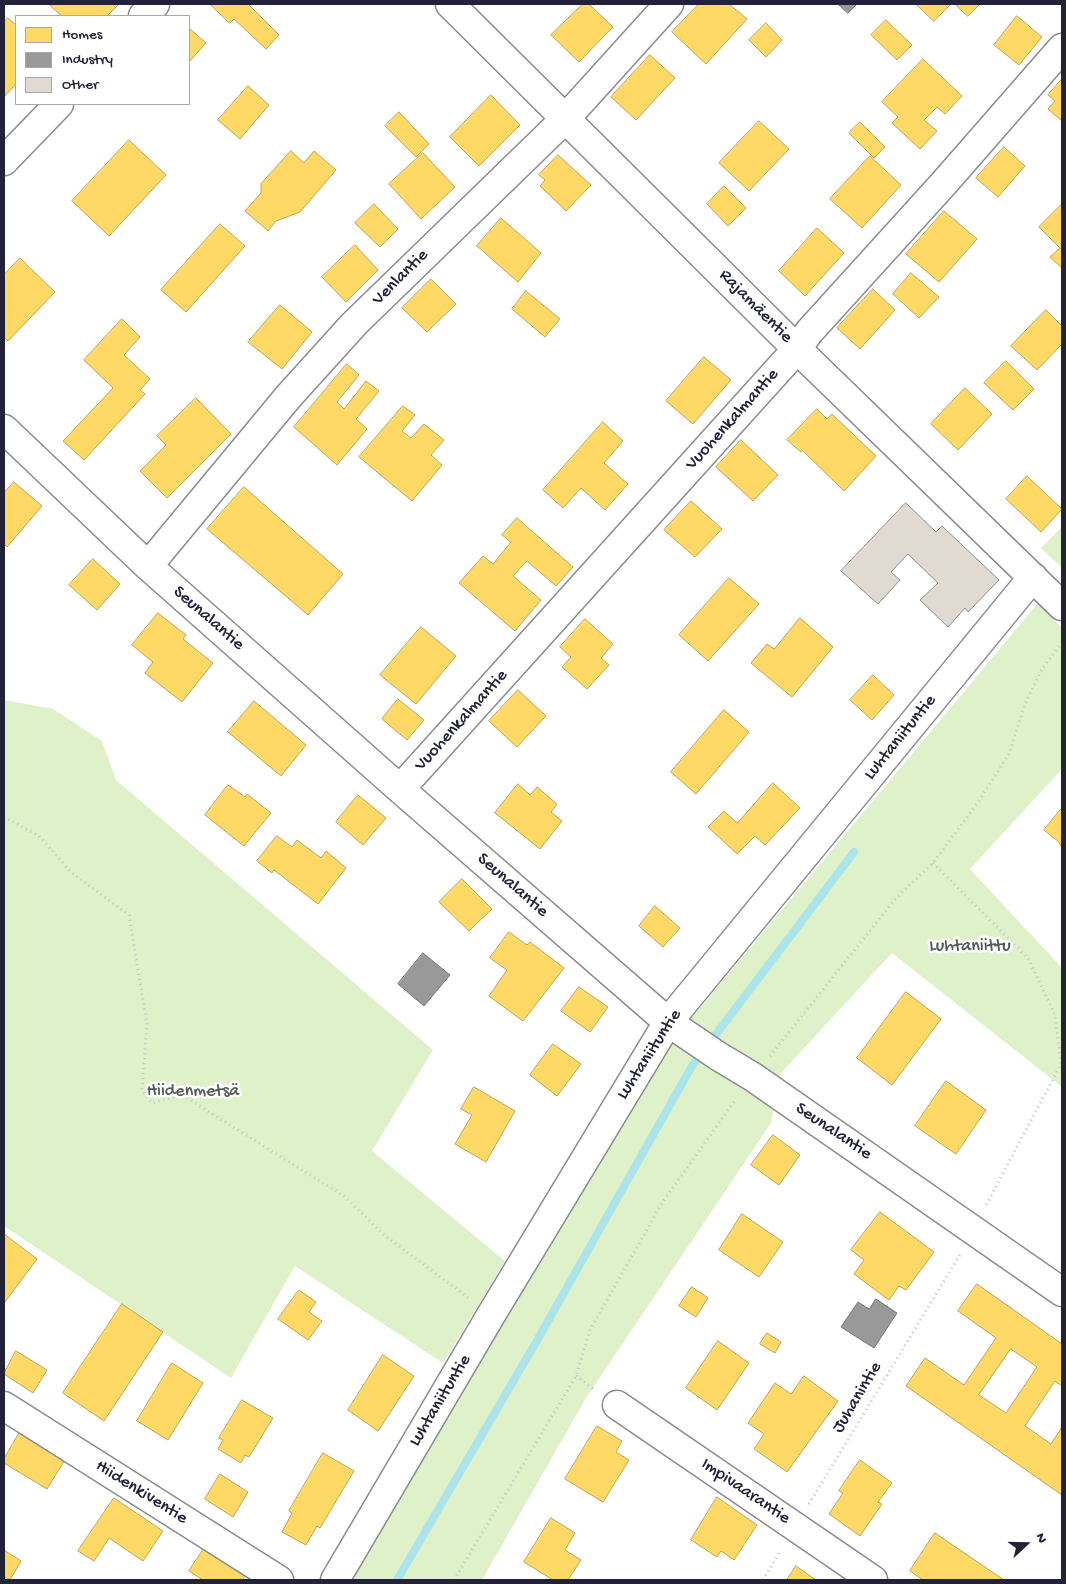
<!DOCTYPE html>
<meta charset="utf-8">
<style>
body{margin:0}
#map{position:relative;width:1066px;height:1584px;overflow:hidden;background:#fff;font-family:"Gochi Hand",sans-serif}
canvas{display:block}
.frame{position:absolute;inset:0;border:5px solid #22223b;pointer-events:none}
.legend{position:absolute;left:15px;top:15px;width:175px;height:90px;box-sizing:border-box;background:#fff;border:1px solid #a7a7b1;margin:0;padding:6px 9px;list-style:none;font-size:15px;color:#22223b}
.legend li{display:flex;align-items:center;gap:10px;height:25px}
.legend b{width:25px;border:1px solid #a7a7b1}
.north{position:absolute;left:1001px;top:1519px;width:50px;height:50px;-webkit-text-stroke:4px #fff;paint-order:stroke;rotate:69deg;font-size:14px;font-weight:700;line-height:20px;text-align:center;color:#22223b}
.north::after{content:'';display:block;margin:auto;width:18px;height:22px;background:#22223b;clip-path:polygon(50% 0,100% 100%,50% 72%,0 100%)}
</style>
<div id="map">
<canvas width="1066" height="1584"></canvas>
<div class="frame"></div>
<ul class="legend">
<li><b style="height:14px;background:#ffd966"></b>Homes</li>
<li><b style="height:14px;background:#999"></b>Industry</li>
<li><b style="height:14px;background:#e1dad2"></b>Other</li>
</ul>
<div class="north">N</div>
</div>
<script>
const ctx = document.querySelector('canvas').getContext('2d');
ctx.lineJoin = 'round';
function paint(path, color) {
  ctx.fillStyle = color;
  ctx.fill(path, 'evenodd');
}
function trace(path, color, width, dash) {
  ctx.strokeStyle = color;
  ctx.lineWidth = width;
  ctx.lineCap = dash ? 'butt' : 'round';
  ctx.setLineDash(dash || []);
  ctx.stroke(path);
}
function write(font, color, halo, rows, align = 'center') {
  ctx.font = font + ' "Gochi Hand",sans-serif';
  ctx.lineWidth = 5;
  ctx.setLineDash([]);
  ctx.textBaseline = 'middle';
  ctx.strokeStyle = halo;
  ctx.fillStyle = color;
  for (const [text, x, y, turn = 0] of rows) {
    ctx.save();
    ctx.translate(x, y);
    ctx.rotate((+turn || 0) * Math.PI / 180);
    ctx.textAlign = isNaN(turn) ? turn : align;
    if (halo) ctx.strokeText(text, 0, 0);
    ctx.fillText(text, 0, 0);
    ctx.restore();
  }
}
const green = new Path2D(`
 M1062 527V568L1041 548Z
 M1038 603 1062 628V769L970 869 1062 968V1087L892 953 781 1073 771 1123 586 1398 482 1580H352L660 1056Z
 M4 700 53 709 102 741 116 780 433 1050 372 1151 505 1261 443 1363 295 1266 231 1378 4 1226Z`);
const homes = new Path2D(`
 M49 4H119L107 16H62Z
 M210 4H248L279 35 266 49 234 19 230 23Z
 M583 4H589L613 27 579 62 551 35Z
 M699 4H729L747 19 706 64 672 32Z
 M916 4H951L934 21Z
 M955 4H980L968 16Z
 M1017 16 1042 37 1019 65 994 45Z
 M8 18 16 25V84L4 97V22Z
 M886 20 912 45 897 60 871 35Z
 M766 23 782 40 766 57 749 40Z
 M189 28 206 43 189 62Z
 M650 55 675 78 636 120 611 97Z
 M923 59 962 96 945 114 937 107 924 120 937 131 920 149 892 123 898 117 882 102Z
 M1062 79V121L1048 109 1055 101 1048 95Z
 M248 86 269 105 240 139 218 120Z
 M491 95 520 125 479 166 450 137Z
 M399 112 429 144 416 157 385 126Z
 M759 121 789 149 749 191 719 163Z
 M860 122 885 147 874 158 849 133Z
 M129 140 166 175 109 236 72 201Z
 M1004 147 1025 166 998 197 976 178Z
 M291 151 304 163 314 151 336 170 300 212 276 221 268 231 245 211 261 193V184Z
 M423 153 455 187 421 219 389 184Z
 M558 155 591 185 566 211 540 186 545 180 539 175Z
 M870 156 901 185 862 228 830 199Z
 M724 186 746 208 728 226 707 204Z
 M374 204 398 229 380 247 355 223Z
 M1062 204V268L1050 257 1060 248 1039 227Z
 M944 211 977 239 939 282 906 254Z
 M501 218 541 253 518 282 477 246Z
 M220 224 245 246 186 312 161 290Z
 M817 228 844 253 805 296 779 271Z
 M355 245 378 270 346 302 322 277Z
 M20 258 55 292 8 341 4 337V275Z
 M911 273 939 297 919 318 893 294Z
 M431 279 456 304 427 332 402 308Z
 M873 289 895 310 860 349 837 328Z
 M526 291 560 319 545 337 512 309Z
 M280 305 312 332 282 369 248 342Z
 M1046 310 1062 326V344L1037 370 1011 346Z
 M122 319 140 337 124 355 150 379 140 390 145 394 84 460 63 441 113 388 84 360Z
 M704 357 731 380 693 424 666 401Z
 M1006 361 1034 389 1013 410 984 383Z
 M347 364 359 375 337 402 344 409 366 381 379 391 356 419 367 429 337 465 294 427Z
 M965 388 992 414 958 450 931 424Z
 M196 398 231 434 167 498 140 471 166 445 157 436Z
 M403 406 415 415 402 431 411 438 424 424 444 440 431 455 442 465 412 501 359 457Z
 M817 409 827 419 832 414 876 456 844 491 802 450 801 452 787 440Z
 M603 422 623 441 604 463 628 484 605 510 581 488 563 508 543 490Z
 M741 440 778 475 753 501 716 467Z
 M1027 476 1062 509 1041 532 1006 499Z
 M14 482 42 506 7 547 4 544V493Z
 M244 487 343 574 308 615 207 529Z
 M691 501 722 529 695 557 664 530Z
 M517 518 573 567 556 586 527 561 513 576 541 600 515 631 459 583 483 556 493 564 511 542 502 535Z
 M93 559 120 584 97 610 69 585Z
 M729 578 759 604 708 661 679 635Z
 M158 613 186 635 183 639 213 663 182 702 145 673 153 662 132 645Z
 M800 618 833 647 792 697 751 663 767 644 774 649Z
 M585 619 613 644 601 658 609 665 587 689 562 667 571 657 560 647Z
 M421 627 456 656 416 704 380 675Z
 M873 675 894 695 872 720 850 700Z
 M518 690 546 716 517 747 489 721Z
 M398 699 424 720 407 740 382 719Z
 M254 701 306 745 281 776 228 732Z
 M724 710 749 732 696 794 671 772Z
 M773 783 800 808 765 845 755 836 737 854 708 827 724 811 737 823Z
 M518 784 530 795 537 787 557 804 551 812 562 821 540 849 495 813Z
 M228 785 245 797 247 794 271 813 244 846 205 815Z
 M358 795 386 818 363 845 336 822Z
 M1062 808V848L1059 842 1044 830Z
 M277 836 292 847 297 840 321 858 326 851 346 868 318 904 274 870 272 873 257 861Z
 M462 879 492 909 469 931 439 902Z
 M655 906 680 928 663 947 639 926Z
 M509 932 527 945 530 942 564 968 523 1021 489 996 507 970 490 958Z
 M579 987 608 1007 590 1032 561 1011Z
 M906 992 941 1019 892 1085 857 1058Z
 M553 1044 581 1064 557 1096 530 1075Z
 M946 1081 986 1110 956 1154 915 1126Z
 M474 1087 515 1111 486 1162 455 1144 472 1115 461 1109Z
 M773 1135 800 1155 779 1185 751 1165Z
 M880 1212 934 1252 906 1290 899 1286 889 1300 854 1274 864 1260 851 1250Z
 M742 1214 783 1242 759 1277 719 1250Z
 M4 1234 37 1259 5 1302 4 1301Z
 M977 1284 1062 1344V1386L1055 1381 1025 1426 1051 1444 1062 1427V1495L906 1386 925 1358 964 1385 996 1338 958 1311ZM1011 1349 1037 1367 1006 1413 979 1395Z
 M692 1287 708 1298 696 1317 679 1306Z
 M299 1290 316 1302 309 1312 322 1321 308 1340 278 1319Z
 M122 1304 163 1332 104 1421 63 1393Z
 M767 1333 781 1342 775 1353 760 1344Z
 M718 1341 749 1363 717 1410 686 1388Z
 M16 1351 47 1370 33 1393 4 1374Z
 M383 1355 414 1376 378 1431 348 1410Z
 M172 1363 203 1383 168 1440 137 1421Z
 M804 1376 838 1401 787 1472 754 1449 764 1434 748 1423 775 1383 791 1394Z
 M242 1400 273 1418 249 1457 245 1455 241 1463 218 1449 223 1440 219 1438Z
 M597 1426 622 1441 616 1452 629 1460 603 1502 565 1479Z
 M21 1430 66 1458 47 1489 4 1463V1459Z
 M323 1453 354 1471 320 1528 317 1526 306 1545 282 1532 292 1513 289 1511Z
 M860 1460 892 1483 878 1502 882 1504 860 1536 829 1514 843 1493 839 1491Z
 M220 1474 248 1492 233 1517 205 1499Z
 M717 1497 757 1525 734 1560 721 1551 717 1557 691 1540Z
 M114 1498 163 1531 143 1561 109 1538 94 1561 78 1551Z
 M551 1518 575 1533 565 1550 581 1560 568 1580H553L524 1562Z
 M935 1533 1004 1580H923L910 1571Z
 M205 1547 246 1575 242 1580H203L189 1571Z
 M4 1550 21 1561 10 1580 4 1576Z
 M796 1566 816 1580H787Z`);
const industry = new Path2D(`
 M838 4H857L848 13Z
 M423 953 450 975 424 1006 398 984Z
 M876 1299 897 1313 874 1348 841 1327 858 1302 869 1309Z`);
const stream = new Path2D(`
 M397 1580 535 1344 692 1066 854 852`);
const building = new Path2D(`
 M906 503 936 532 942 526 999 580 968 612 965 608 948 627 920 600 938 583 908 554 891 572 900 580 878 604 841 571Z`);
const path = new Path2D(`
 M4 817 39 836 72 873 129 915 147 1024 142 1090 152 1103 182 1095 344 1196 384 1235 471 1300
 M933 863 1028 958 1055 1015 1061 1064 985 1207
 M770 1056 896 898 933 863 977 804 1009 754 1025 704 1042 669 1062 642
 M576 1376 596 1391
 M809 1504 961 1253
 M454 1580 576 1376 590 1330 662 1203 736 1099
 M763 1580 781 1550`);
const minor = new Path2D(`
 M450 4 797 349 1062 606
 M143 16 155 4
 M4 161 59 104
 M4 429 148 566 400 789 668 1022 1033 577
 M148 566 288 397 354 324 565 119 669 4
 M400 789 797 349 809 332 945 182 1062 48
 M617 1405 873 1580
 M4 1406 279 1580`);
const tertiary = new Path2D(`
 M335 1580 491 1315 668 1022 718 1056 753 1077 1062 1292`);
const streetNames = [
 ["Venlantie",401,278,-45],
 ["Rajamäentie",755,307,45],
 ["Vuohenkalmantie",733,420,-48],
 ["Seunalantie",208,619,41],
 ["Vuohenkalmantie",462,721,-48],
 ["Luhtaniituntie",901,738,-51],
 ["Seunalantie",512,886,41],
 ["Luhtaniituntie",650,1055,-57],
 ["Seunalantie",833,1132,34],
 ["Juhanintie",858,1398,-59],
 ["Luhtaniituntie",441,1401,-59],
 ["Impivaarantie",745,1492,34],
 ["Hiidenkiventie",141,1493,32]
];
const parkNames = [
 ["Luhtaniittu",970,947],
 ["Hiidenmetsä",193,1092]
];
paint(green, '#dff1c9');
paint(homes, '#ffd966');
trace(homes, '#bda259', 1);
paint(industry, '#999');
trace(industry, '#75757d', 1);
trace(stream, '#ace4eb', 8);
paint(building, '#e1dad2');
trace(building, '#8a8a8f', 1);
trace(minor, '#8a8a8f', 31);
trace(tertiary, '#8a8a8f', 31);
trace(path, '#c2c2c4', 3, [1, 4]);
trace(minor, '#fff', 28);
trace(tertiary, '#fff', 28);
write('18px', '#22223b', '#fff', streetNames);
write('18px', '#535c58', '#fff', parkNames);
</script>
